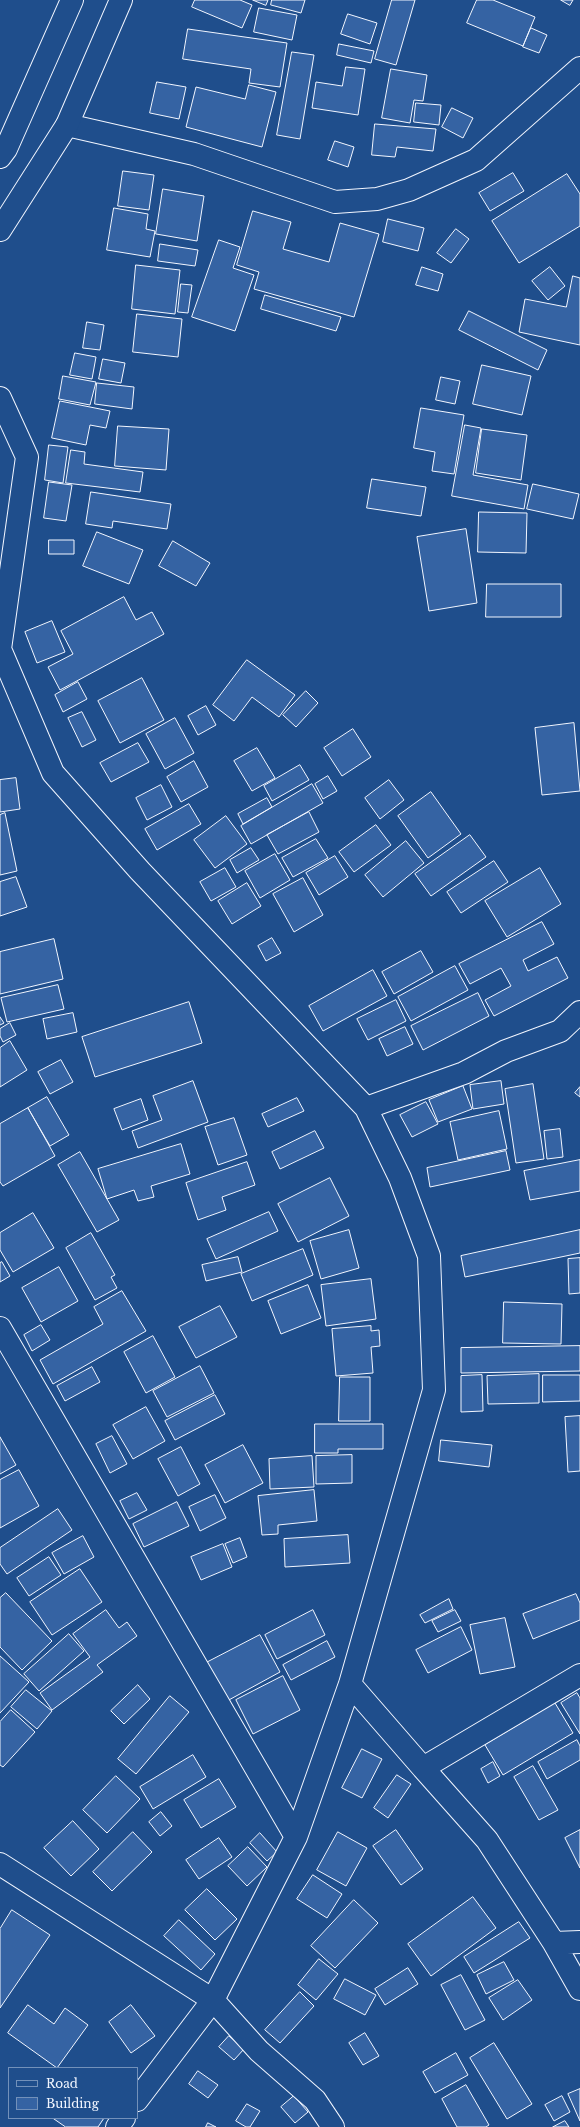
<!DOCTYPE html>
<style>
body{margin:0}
#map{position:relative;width:580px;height:2127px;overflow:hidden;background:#1f4e8c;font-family:"Libre Baskerville",serif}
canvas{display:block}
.legend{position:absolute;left:8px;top:2067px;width:130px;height:52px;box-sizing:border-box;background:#1f4e8c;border:1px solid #7391ba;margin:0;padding:5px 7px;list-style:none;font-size:12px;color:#f2f6ff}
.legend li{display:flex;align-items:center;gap:8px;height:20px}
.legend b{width:20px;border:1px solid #7391ba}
</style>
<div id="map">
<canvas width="580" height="2127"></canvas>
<ul class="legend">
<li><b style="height:5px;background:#1f4e8c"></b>Road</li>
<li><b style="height:11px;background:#3563a3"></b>Building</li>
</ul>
</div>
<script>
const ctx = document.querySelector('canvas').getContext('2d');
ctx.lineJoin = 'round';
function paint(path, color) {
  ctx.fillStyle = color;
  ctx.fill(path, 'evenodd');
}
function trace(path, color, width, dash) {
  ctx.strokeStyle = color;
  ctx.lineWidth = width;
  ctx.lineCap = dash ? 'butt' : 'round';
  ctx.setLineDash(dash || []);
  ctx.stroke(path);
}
const building = new Path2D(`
 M195 0H240L252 5 242 28 192 7Z
 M253 0H268L266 5Z
 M272 0H305L301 13 271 5Z
 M392 0H415L396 65 375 59Z
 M477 0H493L535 17 523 46 467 23Z
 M561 0H573L570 5Z
 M259 8 297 15 292 40 254 32Z
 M348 14 377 23 370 44 341 34Z
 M531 28 547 35 539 53 523 47Z
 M188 29 287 43 280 87 249 83 251 69 183 59Z
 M339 44 374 51 371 63 337 55Z
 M292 52 314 55 300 139 277 135Z
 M346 67 365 69 358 115 312 108 316 82 342 86Z
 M391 69 427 75 423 101 414 100 410 123 382 118Z
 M157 82 186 87 179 119 150 113Z
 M249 85 276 92 262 147 186 127 196 87 245 99Z
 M416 103 441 105 439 125 414 122Z
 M452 108 473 118 463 138 442 127Z
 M375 124 436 129 433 151 397 147 395 157 372 155Z
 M335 141 354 147 348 167 328 160Z
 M123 171 154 175 149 210 118 206Z
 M513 173 524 191 490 211 479 193Z
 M567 174 580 194V226L519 263 492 221Z
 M163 189 204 196 197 241 156 234Z
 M114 208 148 214 146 229 155 231 150 257 107 250Z
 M253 211 291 222 283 249 329 262 340 223 379 234 354 317 254 289 259 272 237 265Z
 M388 219 424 228 418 251 383 242Z
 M456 229 469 239 451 263 437 253Z
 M219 240 240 247 233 268 254 275 235 331 192 317Z
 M160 244 198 250 195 266 158 261Z
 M136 265 180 270 175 314 132 309Z
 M422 267 443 274 438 291 416 285Z
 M550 267 565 286 548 300 532 281Z
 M573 276 580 278V345L519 332 525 299 566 307Z
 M181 284 192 285 188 313 178 312Z
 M265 295 341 317 336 331 261 309Z
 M469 311 547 350 538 370 459 330Z
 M137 314 182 319 178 357 133 352Z
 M87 322 104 325 100 350 83 348Z
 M75 353 96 357 92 379 70 375Z
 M103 359 125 363 121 383 99 379Z
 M482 365 531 376 522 415 473 404Z
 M63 376 96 382 90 405 59 399Z
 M441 377 460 381 455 404 436 400Z
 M97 383 134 387 132 409 95 404Z
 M60 401 110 411 106 428 90 425 86 445 52 438Z
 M421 408 464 415 454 474 432 471 435 452 414 448Z
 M465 425 481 428 473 475 528 485 524 509 452 496Z
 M118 426 169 429 166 470 115 466Z
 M482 429 527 435 521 480 476 473Z
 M49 445 68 447 63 483 45 480Z
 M71 450 85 452 84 464 143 472 140 492 66 483Z
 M372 479 426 487 421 516 367 508Z
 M49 482 72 485 66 521 44 518Z
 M533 484 579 494 573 519 527 509Z
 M91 492 171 504 167 529 113 521 112 528 86 524Z
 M479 512 527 513 526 553 478 552Z
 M466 529 477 603 429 611 417 537Z
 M97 532 143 550 129 584 83 566Z
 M49 540H74V554H49Z
 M173 541 210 563 196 586 159 566Z
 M487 584H561V617H486Z
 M124 597 136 620 152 612 164 634 60 690 48 667 73 654 61 631Z
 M52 621 65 652 37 663 25 632Z
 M247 660 295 695 279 717 252 697 234 721 213 705Z
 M142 678 164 720 120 743 98 701Z
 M78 682 87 699 63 712 55 695Z
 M306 691 318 703 296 727 283 715Z
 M206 706 216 725 198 735 188 716Z
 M82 712 96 740 82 747 68 718Z
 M175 718 194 753 165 769 146 734Z
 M574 723 580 791 542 795 535 728Z
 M353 729 371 757 342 776 324 748Z
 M138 743 149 762 111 782 100 763Z
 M257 748 275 778 252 791 234 761Z
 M194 761 208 787 181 802 167 777Z
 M300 765 309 780 272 801 264 786Z
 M328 776 337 791 323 799 315 784Z
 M16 778 20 809 0 812V780Z
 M389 780 404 800 380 819 365 798Z
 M312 784 323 803 251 844 241 826Z
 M161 785 172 807 147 820 136 798Z
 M431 792 461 834 428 858 398 816Z
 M267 798 272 807 243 824 238 814Z
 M189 804 201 824 157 850 145 829Z
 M309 812 319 832 278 854 267 835Z
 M5 813 17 871 0 875V815Z
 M226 816 247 844 215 868 194 840Z
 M376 825 391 845 354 872 339 852Z
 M470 835 486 857 431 896 415 874Z
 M316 839 328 858 293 877 282 858Z
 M406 841 424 863 383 897 365 875Z
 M251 848 259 860 237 873 230 860Z
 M275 854 290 880 260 898 245 871Z
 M335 856 348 877 319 895 306 873Z
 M494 861 508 882 461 913 447 892Z
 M225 868 236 887 211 901 200 882Z
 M540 868 561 904 507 937 485 901Z
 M16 877 27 907 0 916V882Z
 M303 878 323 915 294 932 273 894Z
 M247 883 261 906 232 924 218 901Z
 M542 922 554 944 523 960 528 971 557 957 568 978 494 1016 485 1000 511 986 501 968 470 984 459 964Z
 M272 938 281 953 266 961 258 946Z
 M54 939 63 979 0 994V952Z
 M421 951 433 972 394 994 382 972Z
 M455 966 468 990 411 1021 398 997Z
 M373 970 387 996 323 1031 309 1006Z
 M58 985 64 1009 7 1022 1 998Z
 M478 993 489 1016 423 1050 411 1026Z
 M396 1000 406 1021 368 1040 357 1019Z
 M189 1002 202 1043 95 1077 82 1037Z
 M73 1013 77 1032 47 1039 43 1019Z
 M0 1017 4 1023 0 1025Z
 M10 1023 16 1035 3 1042 0 1036V1029Z
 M405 1027 413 1044 387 1056 379 1039Z
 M10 1041 27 1070 0 1087V1048Z
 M61 1060 73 1082 50 1094 38 1072Z
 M193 1081 208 1122 138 1148 132 1131 162 1120 153 1096Z
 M501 1081 504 1104 473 1109 470 1085Z
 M533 1084 544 1159 516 1163 505 1089Z
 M463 1086 472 1109 438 1122 429 1100Z
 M580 1087V1097L575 1093Z
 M47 1097 69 1135 50 1146 28 1108Z
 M297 1098 304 1111 268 1127 262 1114Z
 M141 1099 148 1120 122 1130 114 1109Z
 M426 1102 438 1124 412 1137 400 1115Z
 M28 1108 55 1156 3 1186 0 1182V1124Z
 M499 1111 507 1149 458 1160 450 1122Z
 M234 1118 247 1155 218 1165 205 1127Z
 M560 1129 563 1157 547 1159 544 1131Z
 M315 1131 324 1148 280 1169 272 1152Z
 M181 1144 190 1174 151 1186 154 1197 138 1201 134 1190 107 1199 98 1169Z
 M506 1151 510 1170 430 1187 427 1168Z
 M80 1152 119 1220 97 1232 58 1165Z
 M580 1160V1191L530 1200 524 1171Z
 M247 1162 255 1185 222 1197 226 1210 198 1220 186 1183Z
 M330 1178 349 1216 298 1242 278 1204Z
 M269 1212 278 1231 216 1259 207 1239Z
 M33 1213 54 1248 13 1272 0 1250V1233Z
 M349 1230 359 1268 321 1279 310 1241Z
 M580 1230V1253L465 1277 461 1256Z
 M91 1233 115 1275 111 1277 117 1288 95 1300 66 1248Z
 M303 1249 313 1275 252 1301 241 1274Z
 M238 1257 242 1272 206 1281 202 1265Z
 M580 1258V1293L569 1294 568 1259Z
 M2 1262 10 1276 0 1282V1263Z
 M59 1267 78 1301 41 1322 22 1288Z
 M371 1279 376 1319 326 1326 321 1285Z
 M308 1285 321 1318 281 1334 268 1301Z
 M122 1291 146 1331 53 1384 40 1360 103 1324 94 1307Z
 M504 1302 562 1304 561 1344 503 1343Z
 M220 1306 237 1337 196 1358 179 1327Z
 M41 1325 50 1340 32 1351 24 1335Z
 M371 1326V1331L379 1330 380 1346 371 1347 373 1373 336 1376 332 1329Z
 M153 1336 175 1377 146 1393 124 1352Z
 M580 1346V1371L461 1373V1348Z
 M200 1366 214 1393 167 1417 153 1391Z
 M92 1367 100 1382 65 1401 57 1386Z
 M539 1374V1403L488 1404 487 1376Z
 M482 1375 483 1411 461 1412V1376Z
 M543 1375H580V1401L543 1402Z
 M340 1377H370V1421H339Z
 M215 1395 225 1414 175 1440 165 1421Z
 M146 1407 165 1441 133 1459 113 1425Z
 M580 1416V1471L568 1472 565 1417Z
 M315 1424H383V1449H338V1453H315Z
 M112 1436 127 1464 110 1473 96 1444Z
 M0 1437 16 1465 0 1474Z
 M441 1440 492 1445 489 1467 439 1461Z
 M243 1445 263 1483 225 1503 205 1465Z
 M181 1447 200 1484 178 1496 158 1459Z
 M352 1455V1483L316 1484V1456Z
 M312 1456 314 1487 270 1489 269 1459Z
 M19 1470 39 1506 0 1528V1480Z
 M314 1490 317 1521 278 1525V1534L262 1535 258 1496Z
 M137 1493 147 1510 129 1519 120 1501Z
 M215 1495 226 1518 200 1531 189 1507Z
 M177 1502 189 1526 144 1547 133 1524Z
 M58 1509 72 1530 7 1574 0 1564V1548Z
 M348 1535 350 1563 285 1567 284 1539Z
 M83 1536 94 1557 64 1574 52 1553Z
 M240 1538 247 1557 233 1563 225 1544Z
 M223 1544 232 1567 201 1580 191 1557Z
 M49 1557 61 1575 29 1596 17 1578Z
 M80 1569 102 1602 52 1635 30 1602Z
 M6 1593 52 1641 22 1670 0 1647V1598Z
 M576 1594 580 1603V1620L533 1639 523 1614Z
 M449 1599 453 1609 425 1623 420 1615Z
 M106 1610 119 1628 127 1622 137 1636 97 1665 103 1672 52 1710 40 1693 90 1657 73 1634Z
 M313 1610 325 1635 277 1659 265 1635Z
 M455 1610 461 1621 438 1632 432 1621Z
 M505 1618 515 1667 480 1674 470 1625Z
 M461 1627 472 1650 428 1673 416 1650Z
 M69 1634 84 1651 39 1691 24 1674Z
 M260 1635 280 1672 227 1701 206 1663Z
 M327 1641 335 1657 291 1680 283 1665Z
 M0 1656 29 1682 0 1713Z
 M283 1676 300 1710 253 1734 236 1700Z
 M138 1685 150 1699 124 1724 111 1711Z
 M26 1690 52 1711 37 1729 11 1707Z
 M577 1693 580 1698V1734L561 1703Z
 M170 1696 189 1712 136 1774 118 1759Z
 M555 1703 573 1733 503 1775 485 1745Z
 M11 1710 35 1732 3 1767 0 1765V1722Z
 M577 1740 580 1746V1760L547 1779 538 1762Z
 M362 1749 382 1759 362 1798 342 1788Z
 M193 1755 206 1777 153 1809 140 1787Z
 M493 1762 500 1776 488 1783 481 1769Z
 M533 1766 558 1810 539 1820 514 1777Z
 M397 1775 411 1784 388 1818 374 1808Z
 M116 1776 140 1799 107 1833 83 1810Z
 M219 1779 236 1807 201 1828 184 1800Z
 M161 1812 172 1826 160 1836 149 1822Z
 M73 1821 99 1849 71 1876 44 1848Z
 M396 1830 423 1869 401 1885 373 1846Z
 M580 1830V1868L565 1838Z
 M133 1832 152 1852 112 1891 93 1872Z
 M338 1832 367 1848 346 1886 317 1870Z
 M260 1833 277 1852 267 1861 250 1843Z
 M219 1838 232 1857 199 1879 186 1860Z
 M248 1847 267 1867 247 1886 228 1866Z
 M313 1875 342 1894 327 1918 297 1899Z
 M207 1889 237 1919 215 1940 185 1910Z
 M473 1897 496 1928 431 1976 408 1944Z
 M354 1900 378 1923 335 1968 311 1946Z
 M12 1910 50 1935 0 2008V1929Z
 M179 1920 215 1954 201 1970 164 1936Z
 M519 1922 530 1938 474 1973 464 1957Z
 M319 1959 338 1974 316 2000 298 1985Z
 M504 1962 514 1980 486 1994 477 1975Z
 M408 1968 418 1984 385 2005 375 1989Z
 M461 1975 485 2020 465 2030 441 1985Z
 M345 1979 376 1995 365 2015 334 1999Z
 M518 1980 532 2000 503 2020 489 1998Z
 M300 1992 314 2006 280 2043 265 2030Z
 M28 2005 54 2024 65 2008 88 2025 57 2068 8 2033Z
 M131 2005 155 2036 131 2053 109 2022Z
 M365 2033 379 2056 363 2065 349 2043Z
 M229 2036 244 2049 234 2060 219 2047Z
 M494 2043 532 2104 507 2119 470 2058Z
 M456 2053 468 2075 435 2093 423 2072Z
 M198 2071 218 2085 208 2098 189 2084Z
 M466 2085 489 2125 486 2127H457L442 2099Z
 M580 2089V2121L568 2094Z
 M294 2096 308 2112 295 2123 281 2107Z
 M562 2096 570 2112 554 2121 545 2105Z
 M247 2104 260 2111 250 2127H246L236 2121Z
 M53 2118H104L98 2127H66Z
 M565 2121 569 2127H553Z
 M208 2123 216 2127H206Z`);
const minor = new Path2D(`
 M67 125 194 154 335 202 377 199 409 190 476 160 580 68
 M0 398 27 457 0 649 53 773 140 871 366 1108 400 1178 429 1256 434 1390 350 1684 296 1837 213 2000 137 2100
 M366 1108 464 1073 506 1051 560 1031 580 1012
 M0 1328 296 1837
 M350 1684 423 1768 580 1675
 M423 1768 487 1840 554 1943 580 1989
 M0 1864 213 2000 259 2051 315 2100 333 2127
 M554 1943 580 1942
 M117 2127 124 2118`);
const major = new Path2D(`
 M0 157 6 149 72 0
 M0 230 67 125 121 0`);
paint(building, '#3563a3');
trace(building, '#f2f6ff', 1);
trace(minor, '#f2f6ff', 24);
trace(major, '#f2f6ff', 24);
trace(minor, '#1f4e8c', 22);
trace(major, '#1f4e8c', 22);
</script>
